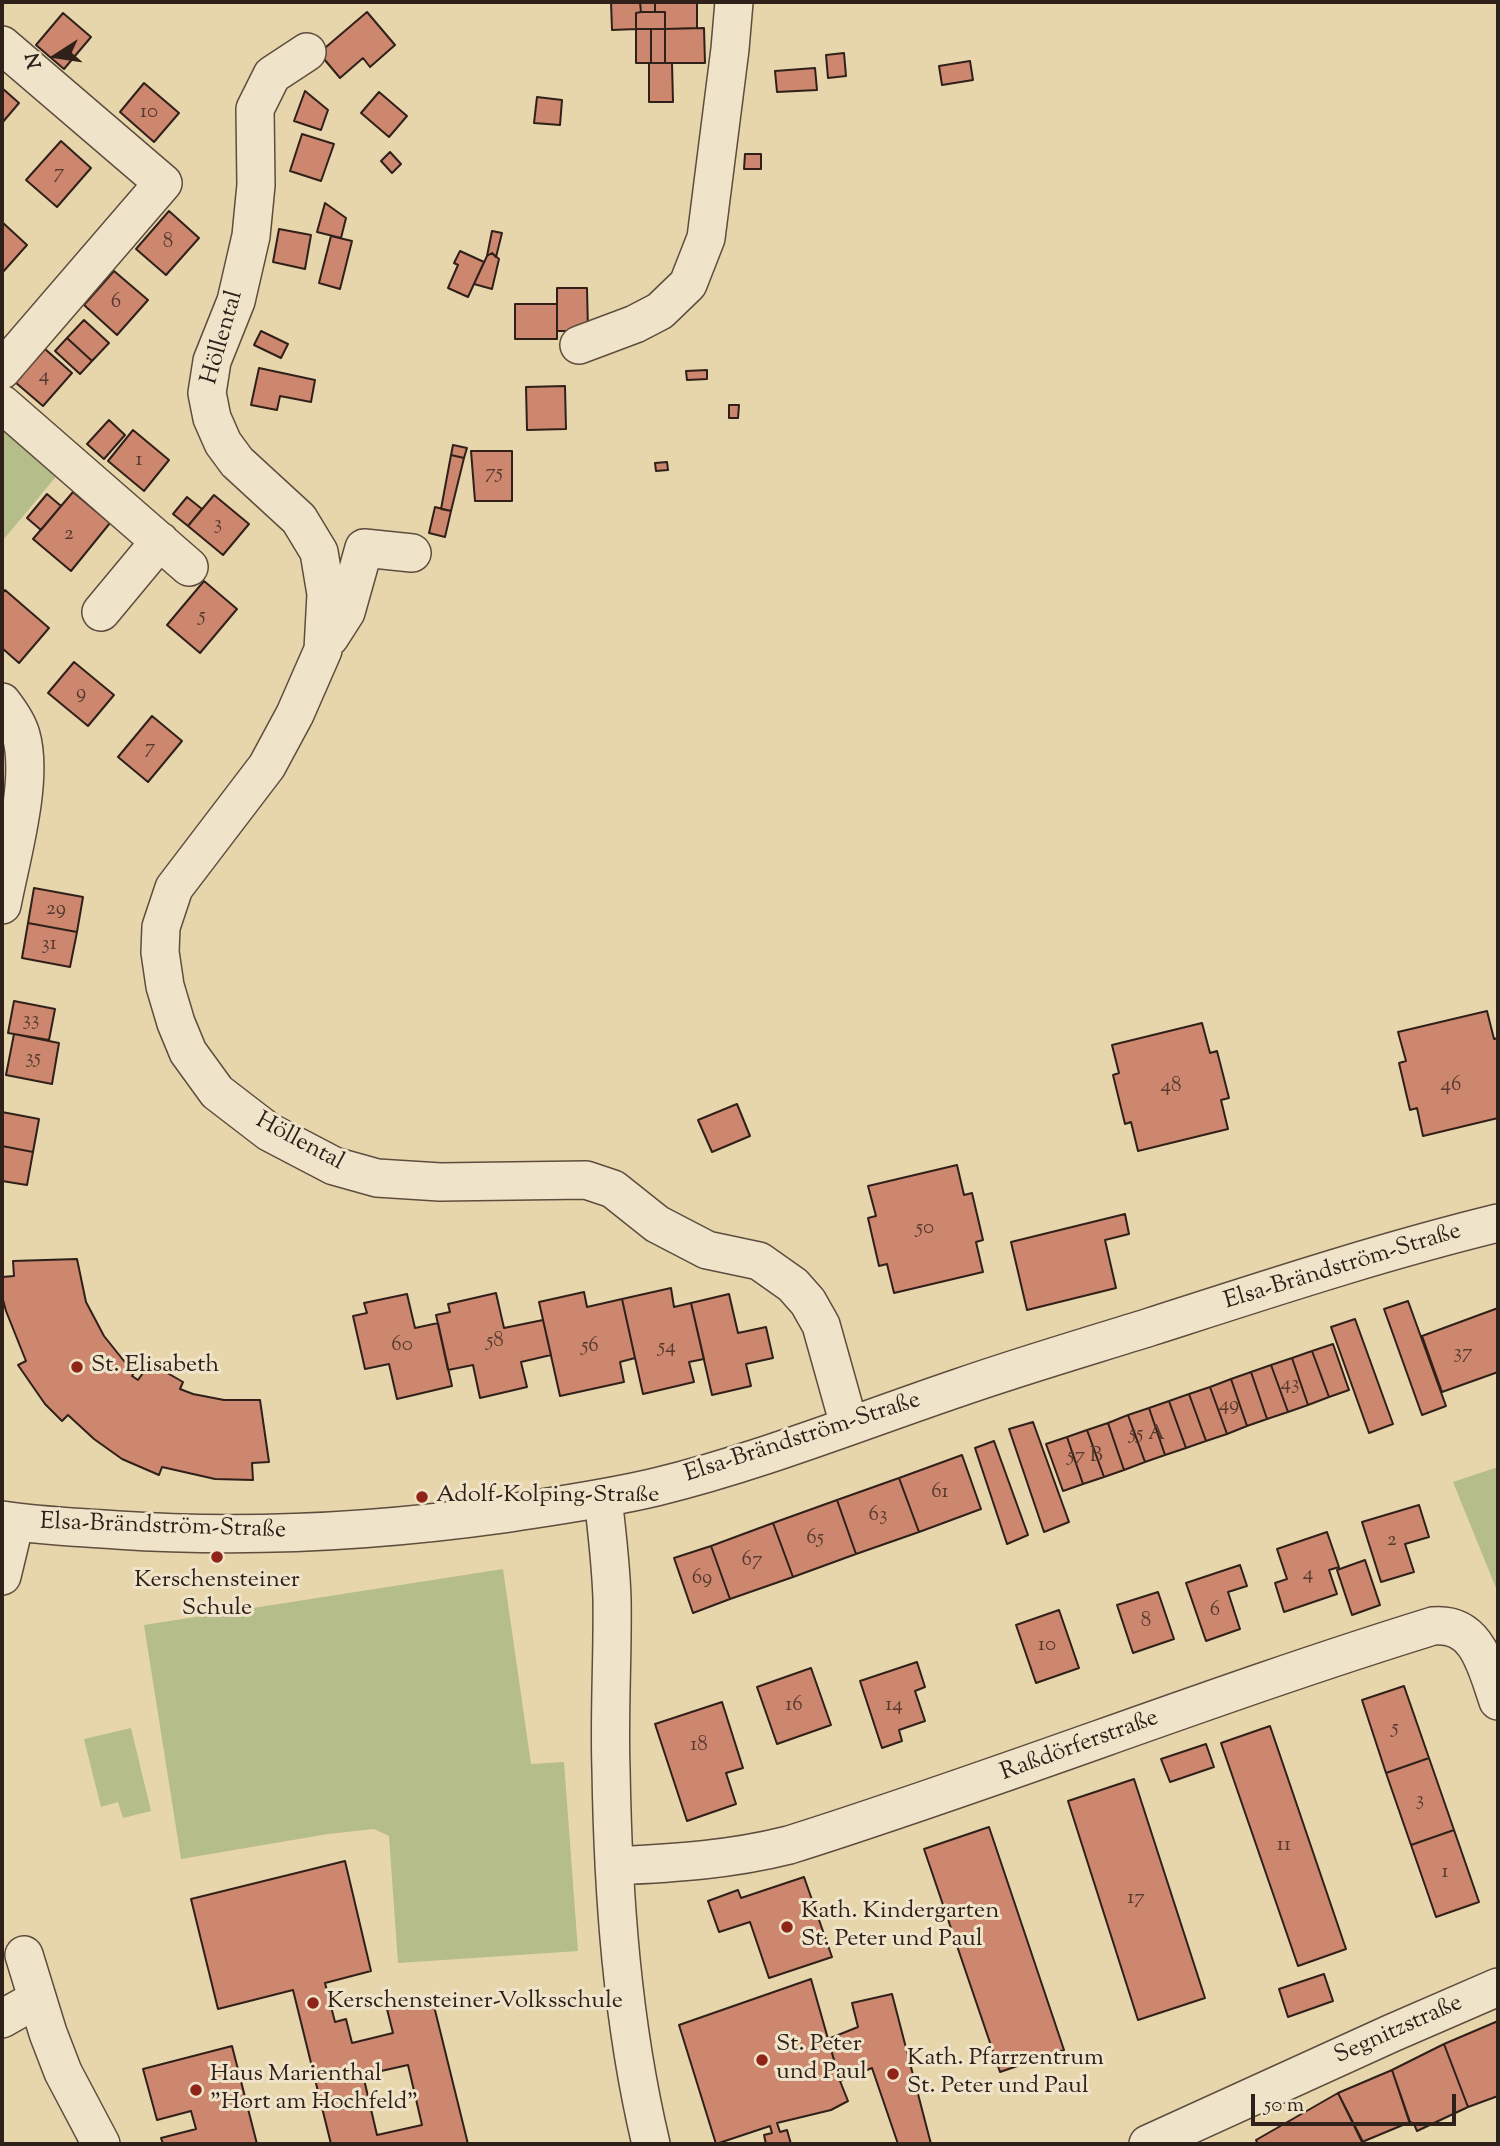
<!DOCTYPE html>
<meta charset="utf-8">
<style>
body{margin:0}
#map{position:relative;width:1500px;height:2146px;overflow:hidden;background:#e7d5ac;font-family:"Sorts Mill Goudy",serif}
canvas{display:block}
.frame{position:absolute;inset:0;border:4px solid #30201a;pointer-events:none}
.north{position:absolute;left:21px;top:21px;width:70px;height:70px;-webkit-text-stroke:5px #efe4c9;paint-order:stroke;rotate:258deg;font-size:19px;font-weight:700;line-height:28px;text-align:center;color:#30201a}
.north::after{content:'';display:block;margin:auto;width:24px;height:32px;background:#30201a;clip-path:polygon(50% 0,100% 100%,50% 72%,0 100%)}
.scale{position:absolute;left:1251px;top:2094px;width:205px;height:32px;box-sizing:border-box;border:4px solid #30201a;border-top:0;padding-left:9px;font-size:21px;line-height:24px;white-space:nowrap;color:#30201a;-webkit-text-stroke:5px #efe4c9;paint-order:stroke}
</style>
<div id="map">
<canvas width="1500" height="2146"></canvas>
<div class="frame"></div>
<div class="north">N</div>
<div class="scale">50 m</div>
</div>
<script>
const ctx = document.querySelector('canvas').getContext('2d');
ctx.lineJoin = 'round';
function paint(path, color) {
  ctx.fillStyle = color;
  ctx.fill(path, 'evenodd');
}
function trace(path, color, width, dash) {
  ctx.strokeStyle = color;
  ctx.lineWidth = width;
  ctx.lineCap = dash ? 'butt' : 'round';
  ctx.setLineDash(dash || []);
  ctx.stroke(path);
}
function write(font, color, halo, rows, align = 'center') {
  ctx.font = font + ' "Sorts Mill Goudy",serif';
  ctx.lineWidth = 6;
  ctx.setLineDash([]);
  ctx.textBaseline = 'middle';
  ctx.strokeStyle = halo;
  ctx.fillStyle = color;
  for (const [text, x, y, turn = 0] of rows) {
    ctx.save();
    ctx.translate(x, y);
    ctx.rotate((+turn || 0) * Math.PI / 180);
    ctx.textAlign = isNaN(turn) ? turn : align;
    if (halo) ctx.strokeText(text, 0, 0);
    ctx.fillText(text, 0, 0);
    ctx.restore();
  }
}
const green = new Path2D(`
 M2 425 59 473 4 539 2 538Z
 M1498 1467V1593L1453 1482Z
 M503 1569 531 1764 564 1762 578 1951 398 1963 389 1836 374 1829 328 1834 181 1859 144 1625Z
 M131 1728 151 1811 123 1818 118 1802 101 1807 84 1739Z`);
const building = new Path2D(`
 M611 2H640L641 12 636 13V29L612 30Z
 M640 2H655V12H641Z
 M655 2H697V28L665 29V12H655Z
 M367 12 395 45 370 67 363 58 340 78 319 53Z
 M641 12H665V29H636V13Z
 M63 13 91 37 64 69 36 45Z
 M704 28 705 63H665V29Z
 M636 29H651V63H636Z
 M651 29H665V63H651Z
 M844 53 846 76 828 78 826 55Z
 M970 61 973 80 942 85 939 66Z
 M649 63H672L673 102H649Z
 M815 68 817 90 777 92 775 71Z
 M144 83 179 113 154 142 120 112Z
 M2 88 19 103 2 123Z
 M305 91 328 110 321 130 294 121Z
 M379 92 407 116 389 137 361 113Z
 M537 97 562 100 560 125 534 123Z
 M302 134 334 144 321 181 290 171Z
 M61 141 91 168 57 207 26 180Z
 M390 152 401 164 392 173 381 161Z
 M745 154H761V169H744Z
 M325 203 346 218 341 238 317 232Z
 M169 211 199 238 166 275 136 249Z
 M2 222 27 245 2 273Z
 M279 229 311 235 305 269 273 262Z
 M492 231 502 233 496 257 492 253 487 256Z
 M331 236 352 241 340 289 319 283Z
 M460 251 484 262 468 297 448 288 458 265 454 263Z
 M492 253 499 259 492 289 474 284 487 256Z
 M114 271 148 300 117 335 84 305Z
 M557 288H587L588 331H557Z
 M515 304H557V339H515Z
 M84 320 109 343 92 361 67 338Z
 M261 331 288 344 281 358 254 345Z
 M67 338 92 361 80 374 55 351Z
 M45 349 72 373 43 406 15 382Z
 M259 368 315 380 311 402 280 396 277 410 251 405Z
 M707 370V379L687 380 686 371Z
 M565 386 566 429 527 430 526 387Z
 M729 405H739L738 418H729Z
 M109 420 125 435 104 459 87 444Z
 M133 430 169 460 144 491 108 461Z
 M453 445 467 448 464 458 451 455Z
 M471 451H512V501H475Z
 M451 455 464 458 451 511 441 509Z
 M667 462 668 470 656 471 655 463Z
 M73 492 110 523 71 571 33 539Z
 M47 494 61 506 41 530 27 518Z
 M214 495 249 524 223 555 188 526Z
 M187 497 202 509 188 526 173 514Z
 M435 507 451 511 445 537 429 533Z
 M204 581 237 609 200 653 167 625Z
 M5 590 49 628 19 663 2 648V594Z
 M74 662 114 695 88 726 48 693Z
 M152 716 182 741 148 782 118 757Z
 M34 888 83 897 77 932 28 923Z
 M28 923 77 932 70 967 22 958Z
 M14 1001 55 1009 49 1040 8 1033Z
 M1487 1011 1494 1039 1498 1038V1118L1423 1136 1417 1108 1410 1110 1399 1063 1406 1061 1398 1032Z
 M1202 1023 1210 1053 1217 1051 1229 1098 1221 1100 1228 1129 1138 1151 1131 1122 1125 1124 1113 1075 1119 1073 1112 1045Z
 M14 1034 59 1043 52 1084 6 1075Z
 M737 1104 750 1136 712 1152 698 1120Z
 M2 1112 39 1119 33 1152 2 1146Z
 M2 1146 33 1152 27 1185 2 1181Z
 M957 1165 964 1195 972 1193 983 1240 976 1242 983 1272 894 1293 887 1264 879 1266 868 1218 876 1216 868 1186Z
 M1125 1214 1129 1234 1105 1240 1116 1288 1027 1310 1011 1242Z
 M77 1259 86 1302 104 1336 124 1361 136 1370 132 1376 138 1380 150 1363 183 1382 180 1389 193 1394 224 1400H260L269 1462 252 1463 253 1480 215 1479 162 1467 159 1475 122 1459 94 1439 68 1415 62 1421 45 1404 18 1365 26 1361 6 1311 2 1296V1277L14 1276 13 1261Z
 M671 1288 674 1307 691 1303 704 1359 689 1362 694 1382 643 1394 622 1299Z
 M584 1292 587 1307 622 1299 635 1358 620 1362 624 1382 560 1396 539 1302Z
 M496 1293 504 1328 543 1320 551 1355 521 1362 527 1387 480 1398 473 1365 448 1370 436 1315 450 1312 448 1304Z
 M407 1294 415 1328 438 1323 452 1386 397 1399 389 1364 365 1369 353 1316 367 1313 364 1303Z
 M729 1294 738 1333 766 1327 773 1358 746 1364 751 1386 712 1395 691 1303Z
 M1408 1301 1446 1406 1422 1415 1384 1309Z
 M1498 1308V1372L1442 1392 1422 1336Z
 M1355 1319 1393 1424 1369 1433 1331 1327Z
 M1333 1344 1349 1390 1329 1397 1312 1351Z
 M1312 1351 1329 1397 1308 1405 1292 1358Z
 M1292 1358 1308 1405 1288 1412 1271 1365Z
 M1271 1365 1288 1412 1267 1419 1251 1372Z
 M1251 1372 1267 1419 1247 1426 1231 1379Z
 M1231 1379 1247 1426 1227 1434 1210 1387Z
 M1210 1387 1227 1434 1206 1441 1189 1394Z
 M1189 1394 1206 1441 1186 1448 1169 1401Z
 M1169 1401 1186 1448 1165 1455 1149 1408Z
 M1149 1408 1165 1455 1145 1462 1128 1415Z
 M1128 1415 1145 1462 1124 1470 1108 1423Z
 M1033 1422 1069 1522 1044 1532 1009 1429Z
 M1108 1423 1124 1470 1104 1477 1087 1430Z
 M1087 1430 1104 1477 1083 1484 1067 1437Z
 M1067 1437 1083 1484 1063 1491 1046 1444Z
 M994 1441 1028 1535 1007 1544 975 1448Z
 M962 1455 981 1509 919 1532 899 1478Z
 M899 1478 919 1532 856 1554 837 1500Z
 M837 1500 856 1554 793 1577 773 1523Z
 M1419 1505 1429 1537 1405 1544 1414 1572 1381 1582 1362 1522Z
 M773 1523 793 1577 730 1599 711 1546Z
 M1327 1532 1339 1567 1329 1570 1337 1594 1284 1612 1275 1583 1287 1579 1277 1549Z
 M711 1546 730 1599 693 1613 674 1558Z
 M1365 1560 1380 1605 1352 1615 1337 1570Z
 M1240 1565 1247 1586 1228 1592 1240 1629 1206 1641 1186 1583Z
 M1158 1592 1174 1639 1133 1653 1117 1605Z
 M1059 1610 1079 1668 1036 1683 1016 1625Z
 M917 1662 925 1687 915 1691 925 1721 899 1730 902 1741 882 1748 860 1681Z
 M811 1668 831 1725 777 1744 757 1687Z
 M1404 1686 1429 1758 1386 1773 1362 1700Z
 M722 1702 743 1768 726 1773 736 1804 687 1821 655 1724Z
 M1270 1726 1346 1949 1298 1966 1221 1743Z
 M1206 1744 1214 1767 1170 1782 1161 1759Z
 M1429 1758 1454 1830 1411 1845 1386 1773Z
 M1134 1779 1205 1998 1138 2020 1068 1801Z
 M989 1827 1064 2050 1000 2072 924 1849Z
 M1454 1830 1479 1902 1436 1917 1411 1845Z
 M345 1861 371 1971 325 1983 335 2022 346 2019 352 2043 393 2033 387 2009 432 1998 468 2144H331L293 1990 218 2009 191 1899ZM408 2065 422 2125 377 2135 363 2075Z
 M804 1877 832 1957 769 1978 750 1922 719 1932 708 1901 738 1890 741 1898Z
 M1324 1974 1333 2001 1288 2017 1279 1989Z
 M811 1979 840 2081 848 2101 831 2110 777 2123 780 2132 787 2130 791 2144H766L764 2135 772 2133 770 2126 716 2144 679 2025Z
 M892 1994 931 2144H898L872 2068 840 2081 828 2039 858 2027 852 2003Z
 M1498 2021V2096L1468 2107 1444 2044Z
 M1444 2044 1468 2107 1417 2131 1414 2124 1409 2121 1392 2070Z
 M232 2046 257 2144H163L161 2138 196 2129 191 2111 157 2120 143 2069Z
 M1392 2070 1410 2122 1362 2142 1338 2093Z
 M1338 2093 1364 2144H1258L1256 2140Z`);
const minor = new Path2D(`
 M2 45 163 183 2 370
 M307 52 272 75 255 109 256 185 251 236 236 301 212 361 207 393 212 418 223 443 237 462 299 519 319 552 326 594 323 650 295 714 267 766 174 888 161 927 160 952 165 986 176 1023 188 1052 217 1092 269 1132 334 1166 377 1178 440 1182 586 1180 613 1189 657 1224 707 1250 759 1261 793 1285 808 1302 821 1325 849 1425
 M579 345 635 324 660 311 688 284 706 238 730 49 734 2
 M2 404 189 567
 M101 612 160 541
 M330 637 346 612 364 548 412 553
 M2 702C9 711 18 724 21 735 34 780 11 858 2 905
 M603 1498C607 1532 611 1565 612 1599 613 1655 609 1712 611 1769 613 1895 622 2022 651 2144
 M2 1520C40 1526 79 1527 117 1530 249 1539 373 1532 503 1514 554 1506 606 1499 656 1487 758 1462 858 1422 958 1388 1021 1366 1086 1347 1150 1327 1265 1290 1380 1252 1498 1223
 M2 1576 15 1522
 M614 1866C675 1863 729 1860 789 1845 1005 1777 1216 1693 1433 1626 1478 1622 1486 1667 1498 1701
 M24 1955 48 2033 63 2072 101 2144
 M2 2019 37 1999
 M1148 2144 1392 2033 1498 1987`);
const markers = [
 [77,1367,7,"#8f2418"],
 [422,1497,7,"#8f2418"],
 [217,1557,7,"#8f2418"],
 [787,1927,7,"#8f2418"],
 [313,2003,7,"#8f2418"],
 [762,2060,7,"#8f2418"],
 [893,2074,7,"#8f2418"],
 [196,2090,7,"#8f2418"]
];
const numberNames = [
 ["10",149,113],
 ["7",59,174],
 ["8",168,243],
 ["6",116,303],
 ["4",44,377],
 ["1",139,461],
 ["75",494,474],
 ["3",218,525],
 ["2",69,535],
 ["5",202,617],
 ["9",81,694],
 ["7",150,749],
 ["29",56,910],
 ["31",49,945],
 ["33",31,1021],
 ["35",33,1059],
 ["46",1451,1086],
 ["48",1171,1087],
 ["50",925,1229],
 ["58",495,1342],
 ["60",402,1346],
 ["56",590,1347],
 ["54",667,1348],
 ["37",1463,1354],
 ["43",1290,1385],
 ["49",1229,1406],
 ["55 A",1147,1435],
 ["57 B",1085,1457],
 ["61",940,1493],
 ["63",878,1516],
 ["65",815,1539],
 ["2",1392,1541],
 ["67",752,1561],
 ["4",1308,1575],
 ["69",702,1579],
 ["6",1215,1611],
 ["8",1146,1622],
 ["10",1047,1646],
 ["16",794,1706],
 ["14",894,1706],
 ["5",1395,1729],
 ["18",699,1746],
 ["3",1420,1801],
 ["11",1284,1846],
 ["1",1445,1873],
 ["17",1136,1899]
];
const streetNames = [
 ["Höllental",224,338,-74],
 ["Höllental",299,1143,28],
 ["Elsa-Brändström-Straße",1343,1268,-17],
 ["Elsa-Brändström-Straße",803,1439,-18],
 ["Elsa-Brändström-Straße",163,1528,2],
 ["Raßdörferstraße",1080,1747,-20],
 ["Segnitzstraße",1399,2031,-24]
];
const poiNames = [
 ["St. Elisabeth",91,1367],
 ["Adolf-Kolping-Straße",436,1497],
 ["Kerschensteiner",217,1582,"center"],
 ["Schule",217,1610,"center"],
 ["Kath. Kindergarten",801,1913],
 ["St. Peter und Paul",801,1941],
 ["Kerschensteiner-Volksschule",327,2003],
 ["St. Peter",776,2046],
 ["und Paul",776,2074],
 ["Kath. Pfarrzentrum",907,2060],
 ["St. Peter und Paul",907,2088],
 ["Haus Marienthal",210,2076],
 ["\"Hort am Hochfeld\"",210,2104]
];
paint(green, '#b5bd8a');
paint(building, '#cc876e');
trace(building, '#30201a', 2);
trace(minor, '#5e4d3e', 40);
trace(minor, '#efe4c9', 37);
for (const [x, y, r, color] of markers) {
  const dot = new Path2D();
  dot.arc(x, y, r, 0, 2 * Math.PI);
  ctx.fillStyle = color;
  ctx.fill(dot);
  trace(dot, '#efe4c9', 2.5);
}
write('21px', '#573a2f', null, numberNames);
write('24px', '#30201a', '#efe4c9', streetNames);
write('24px', '#30201a', '#efe4c9', poiNames, 'left');
</script>
